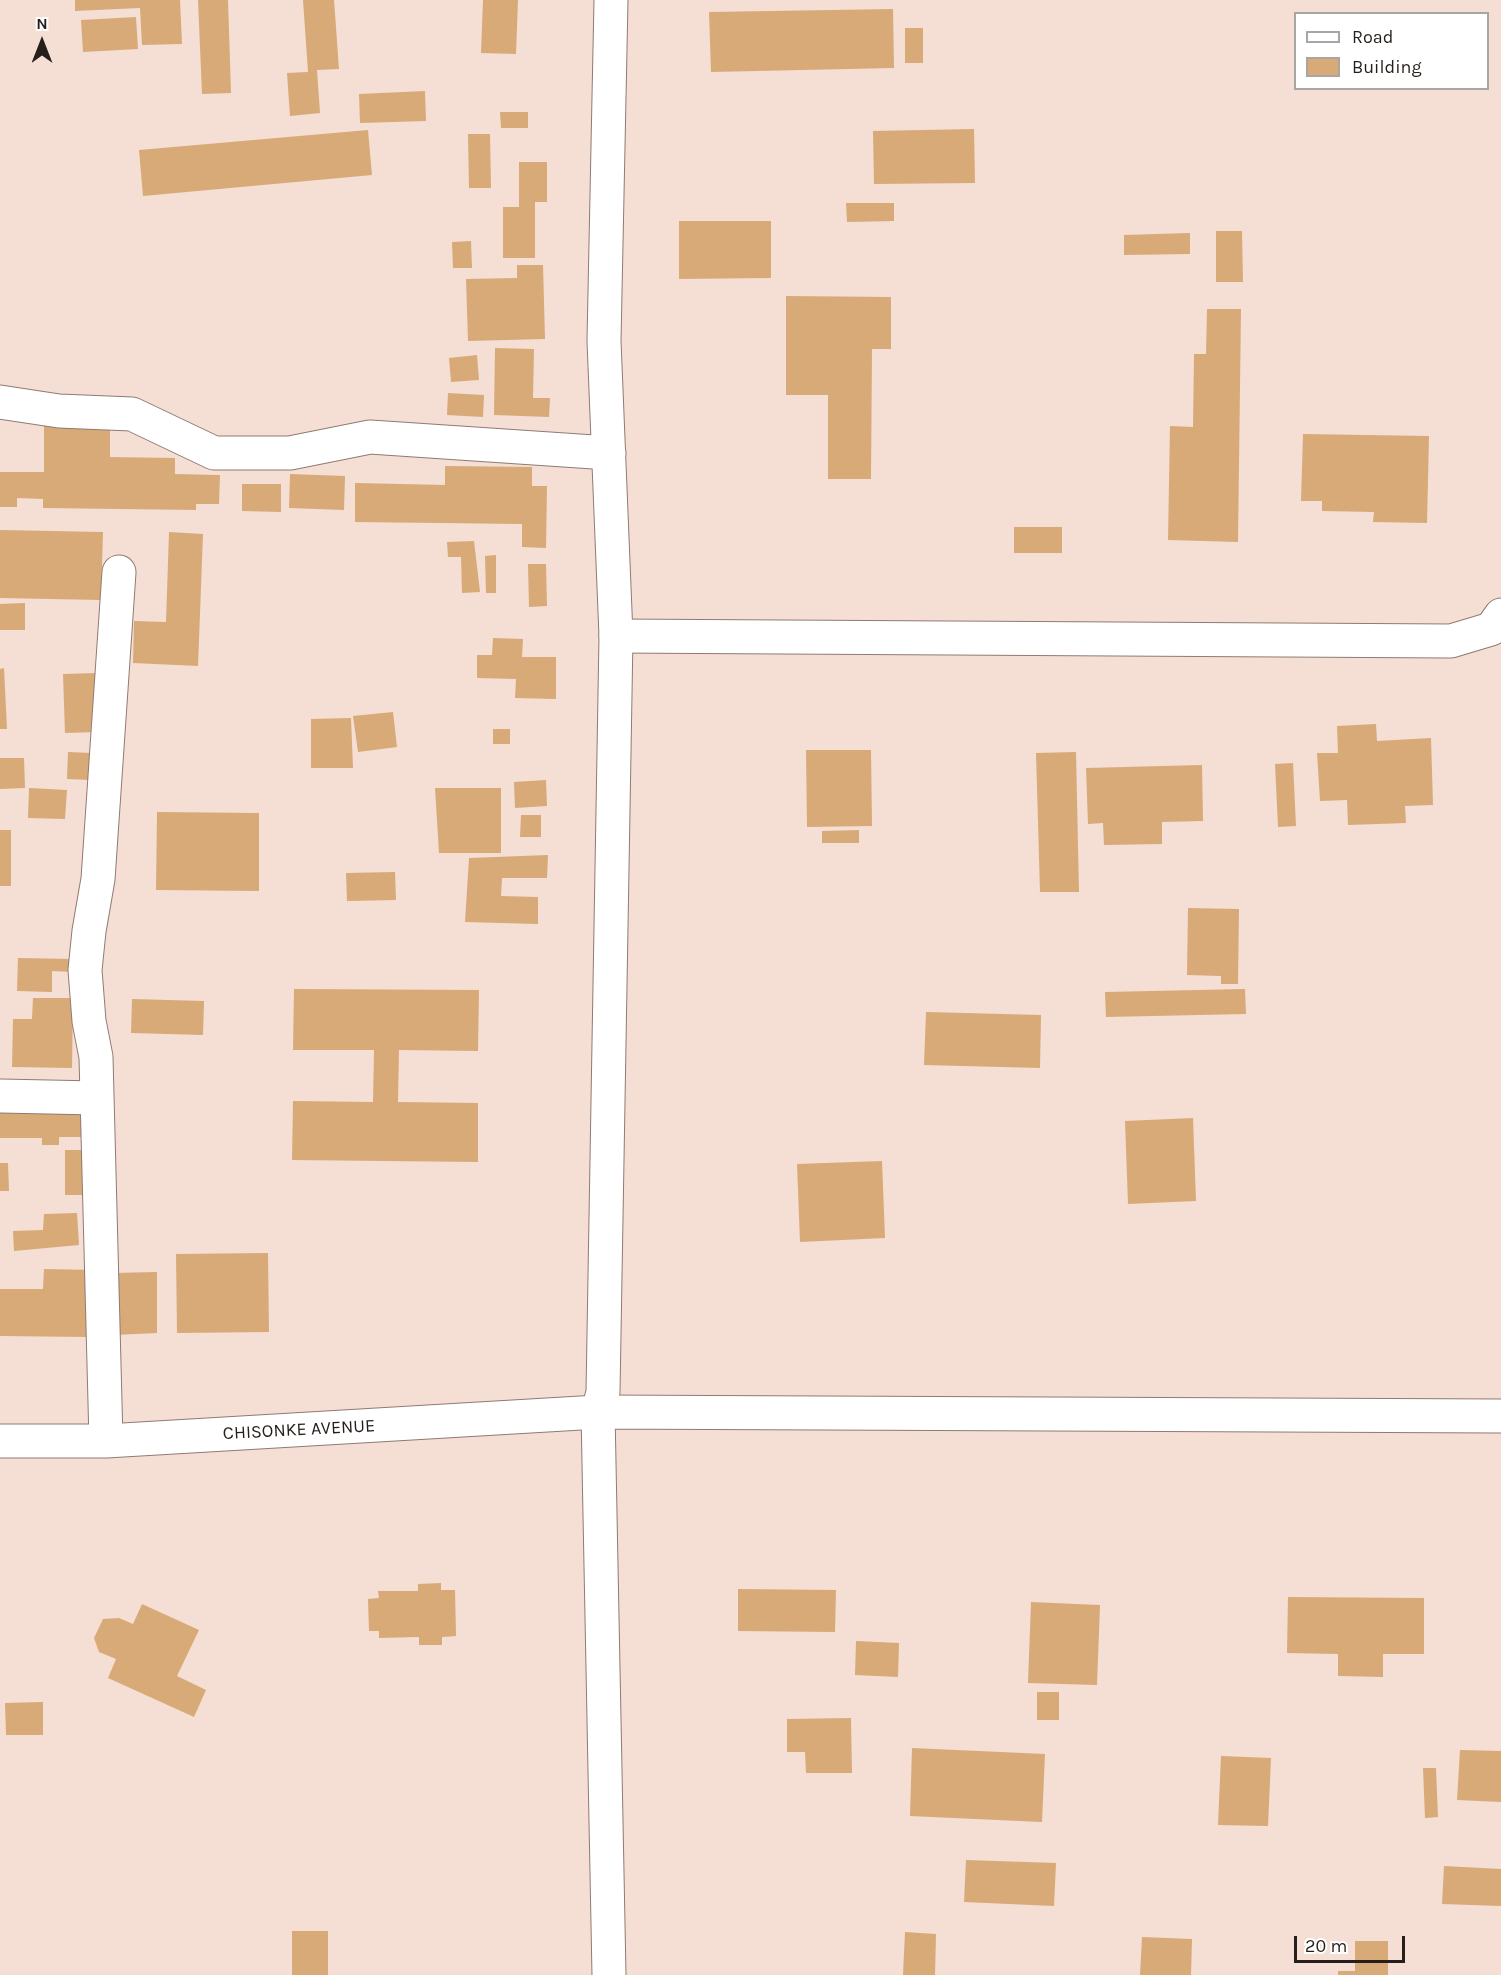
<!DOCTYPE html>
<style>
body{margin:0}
#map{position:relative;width:1501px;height:1975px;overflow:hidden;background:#f5ded4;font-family:Karla,sans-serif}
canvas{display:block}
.legend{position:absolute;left:1294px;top:12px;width:195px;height:78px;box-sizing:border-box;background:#fff;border:2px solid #a8a5a3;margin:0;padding:8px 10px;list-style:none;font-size:18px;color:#261e1a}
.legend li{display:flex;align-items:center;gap:12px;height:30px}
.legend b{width:30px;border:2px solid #a8a5a3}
.north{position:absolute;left:12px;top:12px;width:60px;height:60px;-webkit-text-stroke:4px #fff;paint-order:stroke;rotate:0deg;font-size:16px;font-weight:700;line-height:24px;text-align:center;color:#261e1a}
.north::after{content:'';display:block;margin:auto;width:21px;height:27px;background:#261e1a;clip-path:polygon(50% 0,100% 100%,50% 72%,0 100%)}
.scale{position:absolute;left:1294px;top:1936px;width:111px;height:27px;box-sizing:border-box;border:3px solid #261e1a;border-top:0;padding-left:8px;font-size:18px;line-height:21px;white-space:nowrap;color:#261e1a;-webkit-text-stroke:4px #fff;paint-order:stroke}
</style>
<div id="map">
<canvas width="1501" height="1975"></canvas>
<ul class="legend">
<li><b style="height:8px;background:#fff"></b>Road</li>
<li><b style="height:16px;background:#d7aa78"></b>Building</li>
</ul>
<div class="north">N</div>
<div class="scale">20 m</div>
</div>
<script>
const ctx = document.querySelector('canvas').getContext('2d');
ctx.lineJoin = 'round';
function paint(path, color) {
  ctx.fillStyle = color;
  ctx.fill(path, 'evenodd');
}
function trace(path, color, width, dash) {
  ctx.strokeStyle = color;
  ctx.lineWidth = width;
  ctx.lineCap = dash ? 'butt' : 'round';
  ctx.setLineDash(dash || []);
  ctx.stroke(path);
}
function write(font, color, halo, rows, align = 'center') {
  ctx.font = font + ' Karla,sans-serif';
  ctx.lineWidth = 6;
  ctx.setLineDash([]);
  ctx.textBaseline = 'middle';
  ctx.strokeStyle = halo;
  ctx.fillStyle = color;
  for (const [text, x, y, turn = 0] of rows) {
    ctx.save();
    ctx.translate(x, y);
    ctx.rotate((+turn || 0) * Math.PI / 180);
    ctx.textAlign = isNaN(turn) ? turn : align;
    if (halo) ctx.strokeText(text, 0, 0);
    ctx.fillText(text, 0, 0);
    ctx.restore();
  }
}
const building = new Path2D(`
 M75 0H180L182 44 142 45 140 8 75 11Z
 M198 0H228L231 93 202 94Z
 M303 0H334L339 69 317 70 320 113 290 116 287 73 308 72Z
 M483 0H518L516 54 481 53Z
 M893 9 894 68 711 72 709 12Z
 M136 17 138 49 83 52 81 20Z
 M905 28H923V63H905Z
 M425 91 426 121 360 123 359 94Z
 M500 112H528V128H501Z
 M974 129 975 183 874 184 873 131Z
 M368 130 372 175 143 196 139 150Z
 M468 134H490L491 188H469Z
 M519 162H547V202H535V258H503V207H519Z
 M846 203H894V221L847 222Z
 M679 221H771V278L679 279Z
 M1216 231H1242L1243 282H1216Z
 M1190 233V254L1124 255V235Z
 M471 241 472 268H453L452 242Z
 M517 265H543L545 339 468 341 466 279 517 278Z
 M786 296 891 297V349H872L871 479H828V395H786Z
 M1207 309H1241L1238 542 1168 540 1170 426 1193 427 1194 354H1206Z
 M495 348 534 349 533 398H550L549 417 494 415Z
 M477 355 479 380 451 382 449 358Z
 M448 393 484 395 483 417 447 415Z
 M44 417 110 418V457L175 458V474L220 475 219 504H196V510L43 508V499L17 498V507H0V472H44Z
 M1303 434 1429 436 1427 523 1373 522 1374 512 1322 511V501H1301Z
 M445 466 532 467V486H547L546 548 522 547V524L355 522V483L445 485Z
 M290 474 345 476 344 510 289 508Z
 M242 484H281V512L242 511Z
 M1014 527H1062V553H1014Z
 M0 530 103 532 101 600 0 598Z
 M169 532 203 534 198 666 133 663 134 621 166 622Z
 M474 541 480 592 462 593 461 557H448L447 542Z
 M496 555V593H486L485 556Z
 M528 564H546L547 606 529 607Z
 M25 603V630H0V604Z
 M493 638 523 639 522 657H556V699L515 698 516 679 477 678V655H492Z
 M4 668 7 729H0V669Z
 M97 673 98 732 65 733 63 674Z
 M393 712 397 747 358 752 353 716Z
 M351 718 353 768H311V719Z
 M1376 724 1377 741 1431 738 1433 805 1405 806 1406 823 1348 825 1347 800 1320 801 1317 753H1338L1337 726Z
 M493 729H510V744H493Z
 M806 750H871L872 826 807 827Z
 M68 752 91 753V780L67 779Z
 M1076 752 1079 892H1040L1036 753Z
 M0 758H24L25 788 0 789Z
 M1293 763 1296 826 1278 827 1275 764Z
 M1202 765 1203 821 1162 822V844L1104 845 1103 823 1088 824 1086 768Z
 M546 780 547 806 515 808 514 782Z
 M29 788 67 790 65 819 28 818Z
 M435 788H501V853H439Z
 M157 812 259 813V891L156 890Z
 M521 815H541V837H520Z
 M0 830H11V886H0Z
 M859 830V843H822V831Z
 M548 855 547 878H502L501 896 538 897V924L465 922 469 858Z
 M395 872 396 900 347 901 346 873Z
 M1188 908 1239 909 1238 984H1221V976L1187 975Z
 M18 958 73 959V972L52 971V992L17 991Z
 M294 989 479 990 478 1051 399 1050 398 1102 478 1103V1162L292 1160 293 1101 373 1102 374 1050H293Z
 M1245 989 1246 1014 1106 1017 1105 992Z
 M33 998H73L72 1068 12 1067 13 1019H32Z
 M132 999 204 1001 203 1035 131 1033Z
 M926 1012 1041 1015 1040 1068 924 1065Z
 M0 1107H37V1114H50V1108H77V1115H86V1137H59V1145H42V1138H0Z
 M1193 1118 1196 1201 1128 1204 1125 1121Z
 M65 1150H91L90 1195H65Z
 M882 1161 885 1238 800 1242 797 1164Z
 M0 1163H8L9 1191H0Z
 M77 1213 79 1245 14 1251 13 1231 43 1230 44 1214Z
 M268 1253 269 1332 177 1333 176 1254Z
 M44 1269 94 1270 87 1337 0 1336V1289H43Z
 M157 1272V1333L114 1335 113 1273Z
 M441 1583V1590H455L456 1636 442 1637V1645H419V1637L379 1638V1631H369L368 1599 379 1598 378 1591H418V1584Z
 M738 1589 836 1590 835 1632 738 1631Z
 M1288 1597 1424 1598V1654H1383V1677L1338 1676V1654L1287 1653Z
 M1031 1602 1100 1605 1097 1685 1028 1683Z
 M142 1604 199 1630 177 1676 206 1690 194 1717 108 1678 116 1659 99 1652 94 1638 103 1619 119 1618 133 1624Z
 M856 1641 899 1643 898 1677 855 1675Z
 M1037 1692H1059V1720H1037Z
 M43 1702V1735H6L5 1703Z
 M851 1718 852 1773H806L805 1752H787V1719Z
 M912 1748 1045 1754 1042 1822 910 1816Z
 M1460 1750 1501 1751V1802L1457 1800Z
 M1221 1756 1271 1758 1268 1826 1218 1825Z
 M1423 1768H1436L1438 1817 1425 1818Z
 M966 1860 1056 1863 1054 1906 964 1902Z
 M1444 1866 1501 1869V1906L1442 1904Z
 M292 1931H328V1975H292Z
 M905 1932 936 1934 935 1975H903Z
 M1142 1937 1192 1939 1191 1975H1140Z
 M1355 1941H1388V1975H1338V1971H1355Z`);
const minor = new Path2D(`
 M0 402 59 411 132 414 214 453H290L370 437 609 453
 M616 636 1451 641 1491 629 1501 615
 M0 1096 97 1098
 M0 1441H106L598 1412 1501 1416
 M106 1441 96 1057 89 1021 85 970 89 931 98 879 119 572`);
const major = new Path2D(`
 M609 1975 598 1412 603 1392 616 636 604 341 611 0`);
const streetNames = [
 ["CHISONKE AVENUE",299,1430,-3]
];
paint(building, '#d7aa78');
trace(minor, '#8f7b72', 35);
trace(major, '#8f7b72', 35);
trace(minor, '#fff', 33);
trace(major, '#fff', 33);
write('18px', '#261e1a', '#fff', streetNames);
</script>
